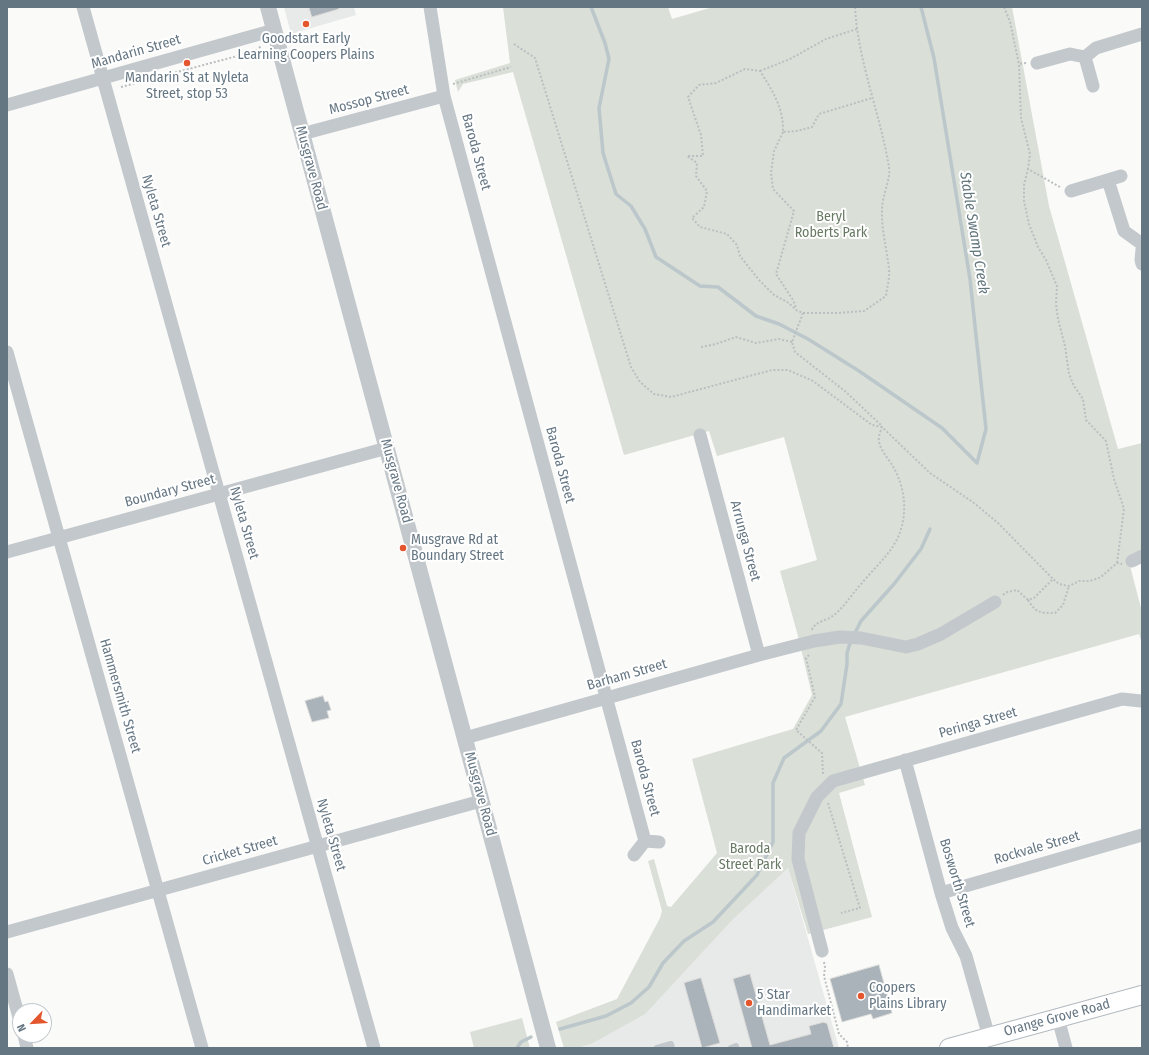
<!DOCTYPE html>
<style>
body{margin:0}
#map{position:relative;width:1149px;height:1055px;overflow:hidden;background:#fafaf8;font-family:"Fira Sans Condensed",sans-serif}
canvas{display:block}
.frame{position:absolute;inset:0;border:8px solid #657683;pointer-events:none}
.north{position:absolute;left:12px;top:1003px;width:40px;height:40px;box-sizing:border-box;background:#fff;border:1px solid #c1c8cd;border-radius:50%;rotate:245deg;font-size:11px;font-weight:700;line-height:16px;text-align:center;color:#657683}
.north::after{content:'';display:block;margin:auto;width:14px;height:18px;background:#e4572e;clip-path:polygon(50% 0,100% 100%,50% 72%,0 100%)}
</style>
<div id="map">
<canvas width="1149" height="1055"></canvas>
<div class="frame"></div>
<div class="north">N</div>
</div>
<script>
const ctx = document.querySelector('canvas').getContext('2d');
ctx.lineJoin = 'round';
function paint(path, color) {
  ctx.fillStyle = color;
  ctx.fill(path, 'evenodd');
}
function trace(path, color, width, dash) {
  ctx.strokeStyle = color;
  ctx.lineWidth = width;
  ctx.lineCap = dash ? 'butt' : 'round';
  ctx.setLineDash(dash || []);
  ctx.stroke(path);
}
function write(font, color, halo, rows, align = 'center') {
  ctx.font = font + ' "Fira Sans Condensed",sans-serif';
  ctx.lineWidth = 4;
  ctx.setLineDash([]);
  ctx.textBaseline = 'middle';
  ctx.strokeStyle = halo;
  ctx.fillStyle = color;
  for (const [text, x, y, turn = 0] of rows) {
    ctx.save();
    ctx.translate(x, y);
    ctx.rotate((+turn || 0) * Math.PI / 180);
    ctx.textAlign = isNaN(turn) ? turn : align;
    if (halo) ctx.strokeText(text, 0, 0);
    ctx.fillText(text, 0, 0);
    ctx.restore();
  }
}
const built = new Path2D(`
 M284 7H354L356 15 291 34Z
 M788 868 839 1048H578L591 1044Z`);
const green = new Path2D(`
 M503 7H668L672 19 713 7H1012L1049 206 1118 449 1142 443V550L1128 558 1142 612V644L1139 634 845 717 865 785 839 793 872 917 808 934 788 868 733 919 645 1014 591 1044 578 1048H564L556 1022 617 999 660 918 662 911 648 861 654 859 667 906 671 907 717 853 692 759 793 729 812 695 798 636 780 571 817 560 784 437 717 456 709 431 624 455 513 72 463 84 458 92 455 80 510 63Z
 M522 1018 530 1048H474L470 1032Z`);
const stream = new Path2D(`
 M591 7 605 43 609 59 599 108 603 153 616 194 631 206 645 229 656 257 700 286 718 287 756 316 779 324 808 339 859 371 942 428 977 463 986 429 970 279 934 58 921 7
 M854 635 861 621 894 584 921 549 930 529
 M560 1029 606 1016 631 1003 649 987 663 963 684 941 713 922 757 875 773 842V783L784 758 821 731 841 704 847 664V653L851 640
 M517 1048 521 1042 531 1037`);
const building = new Path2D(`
 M309 7H338L339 9 312 17Z
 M323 696 325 702 328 701 331 710 327 711 329 718 312 722 305 701Z
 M879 965 892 1013 873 1019 871 1014 842 1022 830 979Z
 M750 974 770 1045 811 1034 809 1026 824 1022 825 1023H827L834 1048H752L733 979Z
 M701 978 720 1043 702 1048 684 983Z`);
const path = new Path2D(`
 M855 7C858 62 880 113 889 167 891 179 882 196 882 209 881 229 887 249 889 269 890 278 887 287 886 296L864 311 837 313H803L796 310 789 303 774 295 759 280 740 256 737 245 727 234 700 227 692 218 704 207 707 191 696 176 697 163 687 156H703L701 135 688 97 699 85 716 83 745 69 760 71C772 90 784 108 783 132L797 131 812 127 819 114 872 98
 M1004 7 1010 22 1019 64
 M514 44 535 58 631 367 640 382 654 394 671 397 772 370H788L813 381 872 425 882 427
 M1026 63 1019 64 1021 118 1030 154 1028 169
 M760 71 790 59 826 39 857 29
 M453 84 511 67
 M121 87 256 51 261 46
 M783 132 774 151 771 173 773 189 794 211 776 274 793 300 796 308
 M1060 187 1028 169 1024 185V201L1029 224 1038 247 1046 260 1057 286 1056 304 1058 319 1065 346 1069 374 1074 386 1083 399 1086 420 1106 441 1114 479 1124 509 1117 563
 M803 313 792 342 795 352 846 392 882 426
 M701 347 716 344 736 337 756 343 779 339 792 342
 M1003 595 1007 592 1017 590 1028 600 1034 598 1053 579 1059 584 1069 586 1079 581H1090L1101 577 1117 563 1122 564
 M1028 600C1036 613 1040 613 1055 613L1063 605 1069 586
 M812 630C815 621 827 621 834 615 845 606 852 594 862 583 875 567 891 554 899 535 908 512 905 486 892 465 888 458 880 450 879 441 878 436 881 431 882 427L930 473 974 503 998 523 1053 579
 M809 655 806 658 815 697 796 730 822 753 823 774
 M828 803 860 908 841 913
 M824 962 825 967 824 976 839 1034 847 1042 848 1048`);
const service = new Path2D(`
 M657 1048 671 1044 672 1048
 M731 1048 736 1046`);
const minor = new Path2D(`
 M83 7 374 1048
 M430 7 444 96 645 841
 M1085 57 1093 86
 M1037 63 1070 54 1085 57 1096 48 1142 34
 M7 105 274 30
 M302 134 444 96
 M1108 180 1124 231 1142 244
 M1071 191 1121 176
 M1142 249 1141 260 1142 264
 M7 352 202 1048
 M700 435 759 655
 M7 552 387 448
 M1132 561 1142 556
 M465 738 759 655 814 641 840 637 861 638 906 647 918 644 941 634 995 602
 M905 760 941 893 952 928 966 956 989 1037
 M634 855 645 841 659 842
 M941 893 1142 835
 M7 932 481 801
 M822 951 798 859 799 833 817 797 833 781 1122 699 1141 701
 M7 974 20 1021
 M1058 1018 1066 1048
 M24 1035 27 1048`);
const tertiary = new Path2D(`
 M268 7 548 1048`);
const secondary = new Path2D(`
 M949 1048 1142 995`);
const markers = [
 [306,24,4,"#e4572e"],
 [187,63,4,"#e4572e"],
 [403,548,4,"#e4572e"],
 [861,996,4,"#e4572e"],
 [749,1003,4,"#e4572e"]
];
const poiNames = [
 ["Goodstart Early",306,39,"center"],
 ["Learning Coopers Plains",306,55,"center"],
 ["Mandarin St at Nyleta",187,78,"center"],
 ["Street, stop 53",187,94,"center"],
 ["Musgrave Rd at",411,540],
 ["Boundary Street",411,556],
 ["Coopers",869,988],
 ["Plains Library",869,1004],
 ["5 Star",757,995],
 ["Handimarket",757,1011]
];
const streetNames = [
 ["Mandarin Street",136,52,-16],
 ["Mossop Street",369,100,-15],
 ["Baroda Street",476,152,75],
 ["Musgrave Road",311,168,75],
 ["Nyleta Street",156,211,74],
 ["Baroda Street",560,465,75],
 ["Musgrave Road",396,481,75],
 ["Boundary Street",170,491,-15],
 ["Nyleta Street",244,523,74],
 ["Arrunga Street",745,541,75],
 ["Barham Street",627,675,-16],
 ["Hammersmith Street",120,696,74],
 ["Peringa Street",978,723,-16],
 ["Baroda Street",645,778,75],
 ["Musgrave Road",480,794,75],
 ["Nyleta Street",331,835,74],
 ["Rockvale Street",1037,848,-16],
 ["Cricket Street",240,851,-16],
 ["Bosworth Street",957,883,73],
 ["Orange Grove Road",1057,1018,-15]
];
const parkNames = [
 ["Beryl",831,217],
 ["Roberts Park",831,233],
 ["Baroda",750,849],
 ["Street Park",750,865]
];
const waterNames = [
 ["Stable Swamp Creek",974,233,81]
];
paint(built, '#e8e9e9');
paint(green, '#dadfd7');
trace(stream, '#bbc7cb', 3.5);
paint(building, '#aab3b9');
trace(building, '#dcdcda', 1);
trace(secondary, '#b3babf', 20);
trace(path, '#bbbfc2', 2, [2, 2]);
trace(service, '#c3c8cc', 6);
trace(minor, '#c3c8cc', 13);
trace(tertiary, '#c3c8cc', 16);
trace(secondary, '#fff', 18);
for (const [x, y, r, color] of markers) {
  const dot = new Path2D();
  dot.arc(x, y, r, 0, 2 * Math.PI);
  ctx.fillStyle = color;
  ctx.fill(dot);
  trace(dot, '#fff', 1.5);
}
write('14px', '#657683', '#fff', poiNames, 'left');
write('14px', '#657683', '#fff', streetNames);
write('14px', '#687a64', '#fff', parkNames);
write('italic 15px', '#60757c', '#fff', waterNames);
</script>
